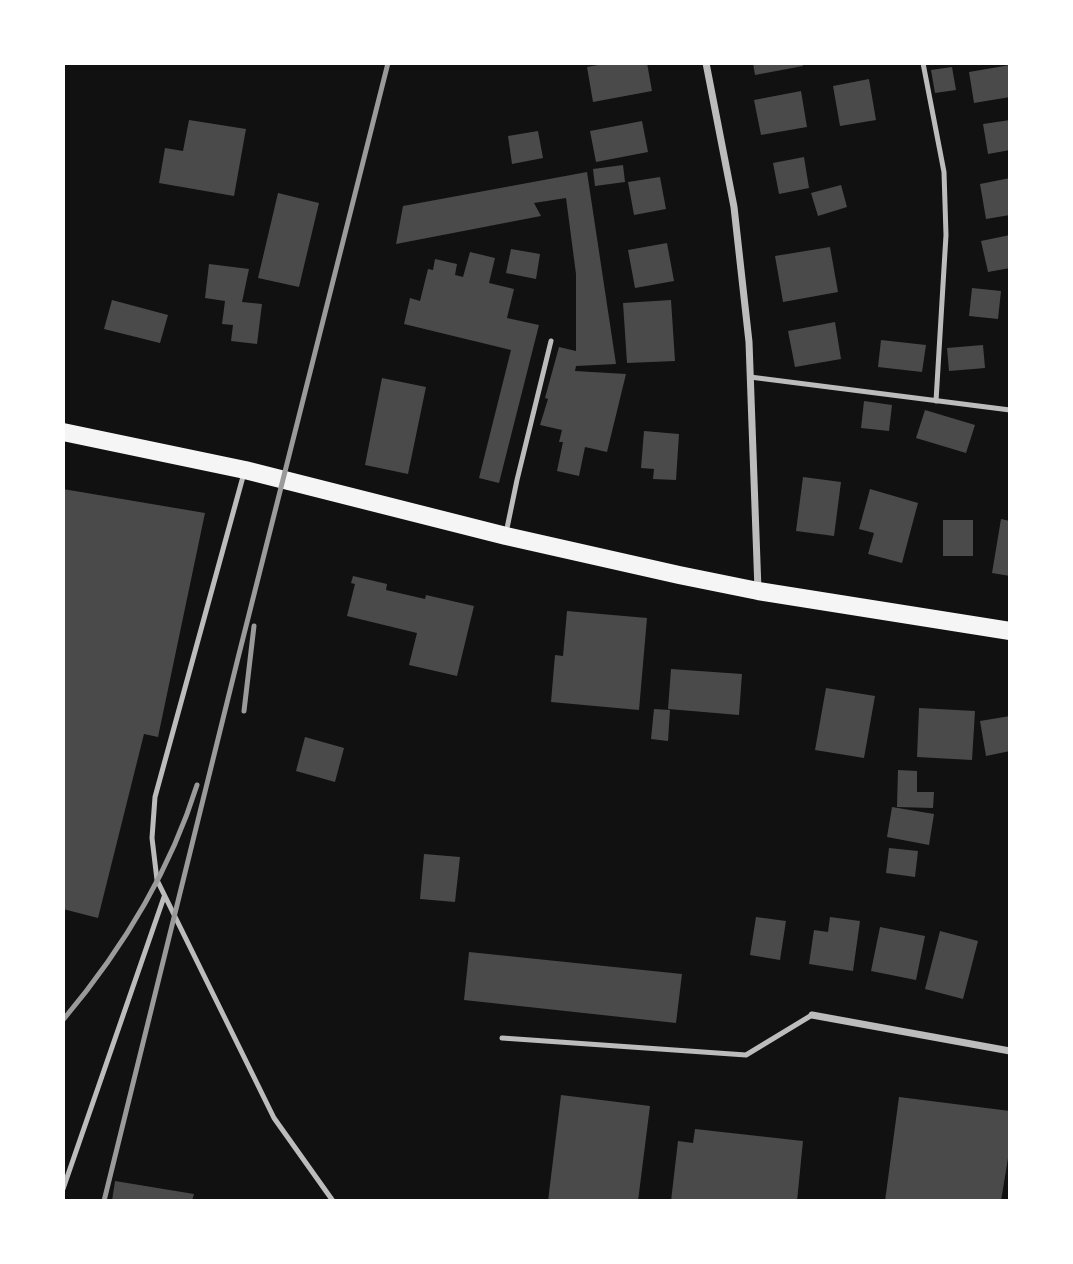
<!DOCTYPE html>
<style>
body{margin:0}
#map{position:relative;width:1073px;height:1264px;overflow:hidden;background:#111;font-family:"Golos Text",sans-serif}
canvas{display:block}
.frame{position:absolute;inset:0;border:65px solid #fff;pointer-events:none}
</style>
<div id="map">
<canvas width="1073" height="1264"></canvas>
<div class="frame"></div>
</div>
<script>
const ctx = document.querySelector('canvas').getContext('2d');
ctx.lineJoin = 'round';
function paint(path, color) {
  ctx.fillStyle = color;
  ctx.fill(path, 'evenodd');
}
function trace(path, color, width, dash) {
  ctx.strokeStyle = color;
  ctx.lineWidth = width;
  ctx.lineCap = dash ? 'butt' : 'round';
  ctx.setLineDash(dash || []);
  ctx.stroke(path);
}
const building = new Path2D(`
 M609 63H647L652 91 593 102 587 67Z
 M753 63H803V66L755 75Z
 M1010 65V97L974 103 969 72Z
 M952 67 956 90 935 93 931 70Z
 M869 79 876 120 840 126 833 86Z
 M801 91 807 127 761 135 754 100Z
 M189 120 246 129 234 196 159 183 165 148 183 151Z
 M1010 120V150L988 154 983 124Z
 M642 121 648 152 596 162 590 131Z
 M538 131 543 158 512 164 508 136Z
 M804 157 809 188 779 194 773 163Z
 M623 165 625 182 595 186 593 169Z
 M587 172 616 364 576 366 575 371 626 374 607 452 585 447 579 476 557 471 563 442H559L562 430 540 425 548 399 545 398 559 347 576 351V274L566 198 534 203 541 216 396 244 403 206Z
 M660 177 666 209 634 215 628 182Z
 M1010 178V215L986 219 980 184Z
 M841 185 847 207 818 216 811 193Z
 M278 193 319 203 299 287 258 278Z
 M1010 235V268L988 272 981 241Z
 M667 243 674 281 635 288 628 250Z
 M830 247 838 292 783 302 775 256Z
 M511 249 540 254 536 279 506 273Z
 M470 252 495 258 489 283 514 289 507 318 539 325 499 483 479 478 511 350 404 324 410 298 420 301 428 269 433 270 435 259 457 264 455 275 463 277Z
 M209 264 249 269 242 302 262 304 257 344 231 341 233 325 222 324 225 301 205 298Z
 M972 288 1001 291 998 319 969 316Z
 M112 300 168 315 160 343 104 329Z
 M671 300 675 361 627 363 623 303Z
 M835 322 841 359 795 367 788 331Z
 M881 340 926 345 922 372 878 367Z
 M983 345 985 368 949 371 947 348Z
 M382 378 426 387 408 474 365 465Z
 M864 401 892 405 889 431 861 428Z
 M925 410 975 425 966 453 916 438Z
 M644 431 679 434 676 480 653 479 654 469 641 468Z
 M803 477 841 482 834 536 796 531Z
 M63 489 205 513 158 737 144 734 98 918 63 909Z
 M870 489 918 503 902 563 868 554 874 533 859 529Z
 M1001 519 1010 521V576L992 573Z
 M943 520H973V556H943Z
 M353 576 387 584 386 590 425 599 426 595 474 606 457 676 409 665 417 633 347 616 355 584 351 583Z
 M567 611 647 618 639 710 551 702 555 655 563 656Z
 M671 669 742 674 739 715 668 709Z
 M826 688 875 696 864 758 815 750Z
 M919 708 975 711 972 760 917 757Z
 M654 709 670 710 668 741 651 739Z
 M1010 716V751L986 756 980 721Z
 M305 737 344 748 335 782 296 771Z
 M898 770 917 771V792H934L933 808 897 807Z
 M892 807 934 814 929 845 887 837Z
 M889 848 918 851 915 877 886 873Z
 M424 854 460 857 455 902 420 899Z
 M756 917 786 921 780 960 750 955Z
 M830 917 860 921 853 971 809 964 814 930 828 932Z
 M880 927 925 936 916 980 871 971Z
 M940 931 978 941 963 999 925 989Z
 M469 952 682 974 676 1023 464 1000Z
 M561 1095 650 1106 638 1201H548Z
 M899 1097 1010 1111V1146L1001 1201H885Z
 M695 1129 803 1141 797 1201H671L678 1141 693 1143Z
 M115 1181 194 1194 192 1201H112Z`);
const service = new Path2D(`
 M923 63 944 172 946 235 936 401
 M750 377 1010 410
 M244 473 155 797 152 838 157 880 274 1118 333 1201
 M506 533 517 480 551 341
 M502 1038 746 1055 812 1015
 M63 1189 164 897`);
const minor = new Path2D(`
 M706 63 734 207 749 342 758 590
 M812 1015 1010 1051`);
const primary = new Path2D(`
 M63 432 245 470 506 536 679 575 758 591 1010 631`);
const rail = new Path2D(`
 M244 711 254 626
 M63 1020C121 951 170 871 197 785
 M104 1201 238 658 388 63`);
paint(building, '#4a4a4a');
trace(service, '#bcbcbc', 5);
trace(minor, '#bcbcbc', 7);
trace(primary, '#f5f5f5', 18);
trace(rail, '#9a9a9a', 5);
</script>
